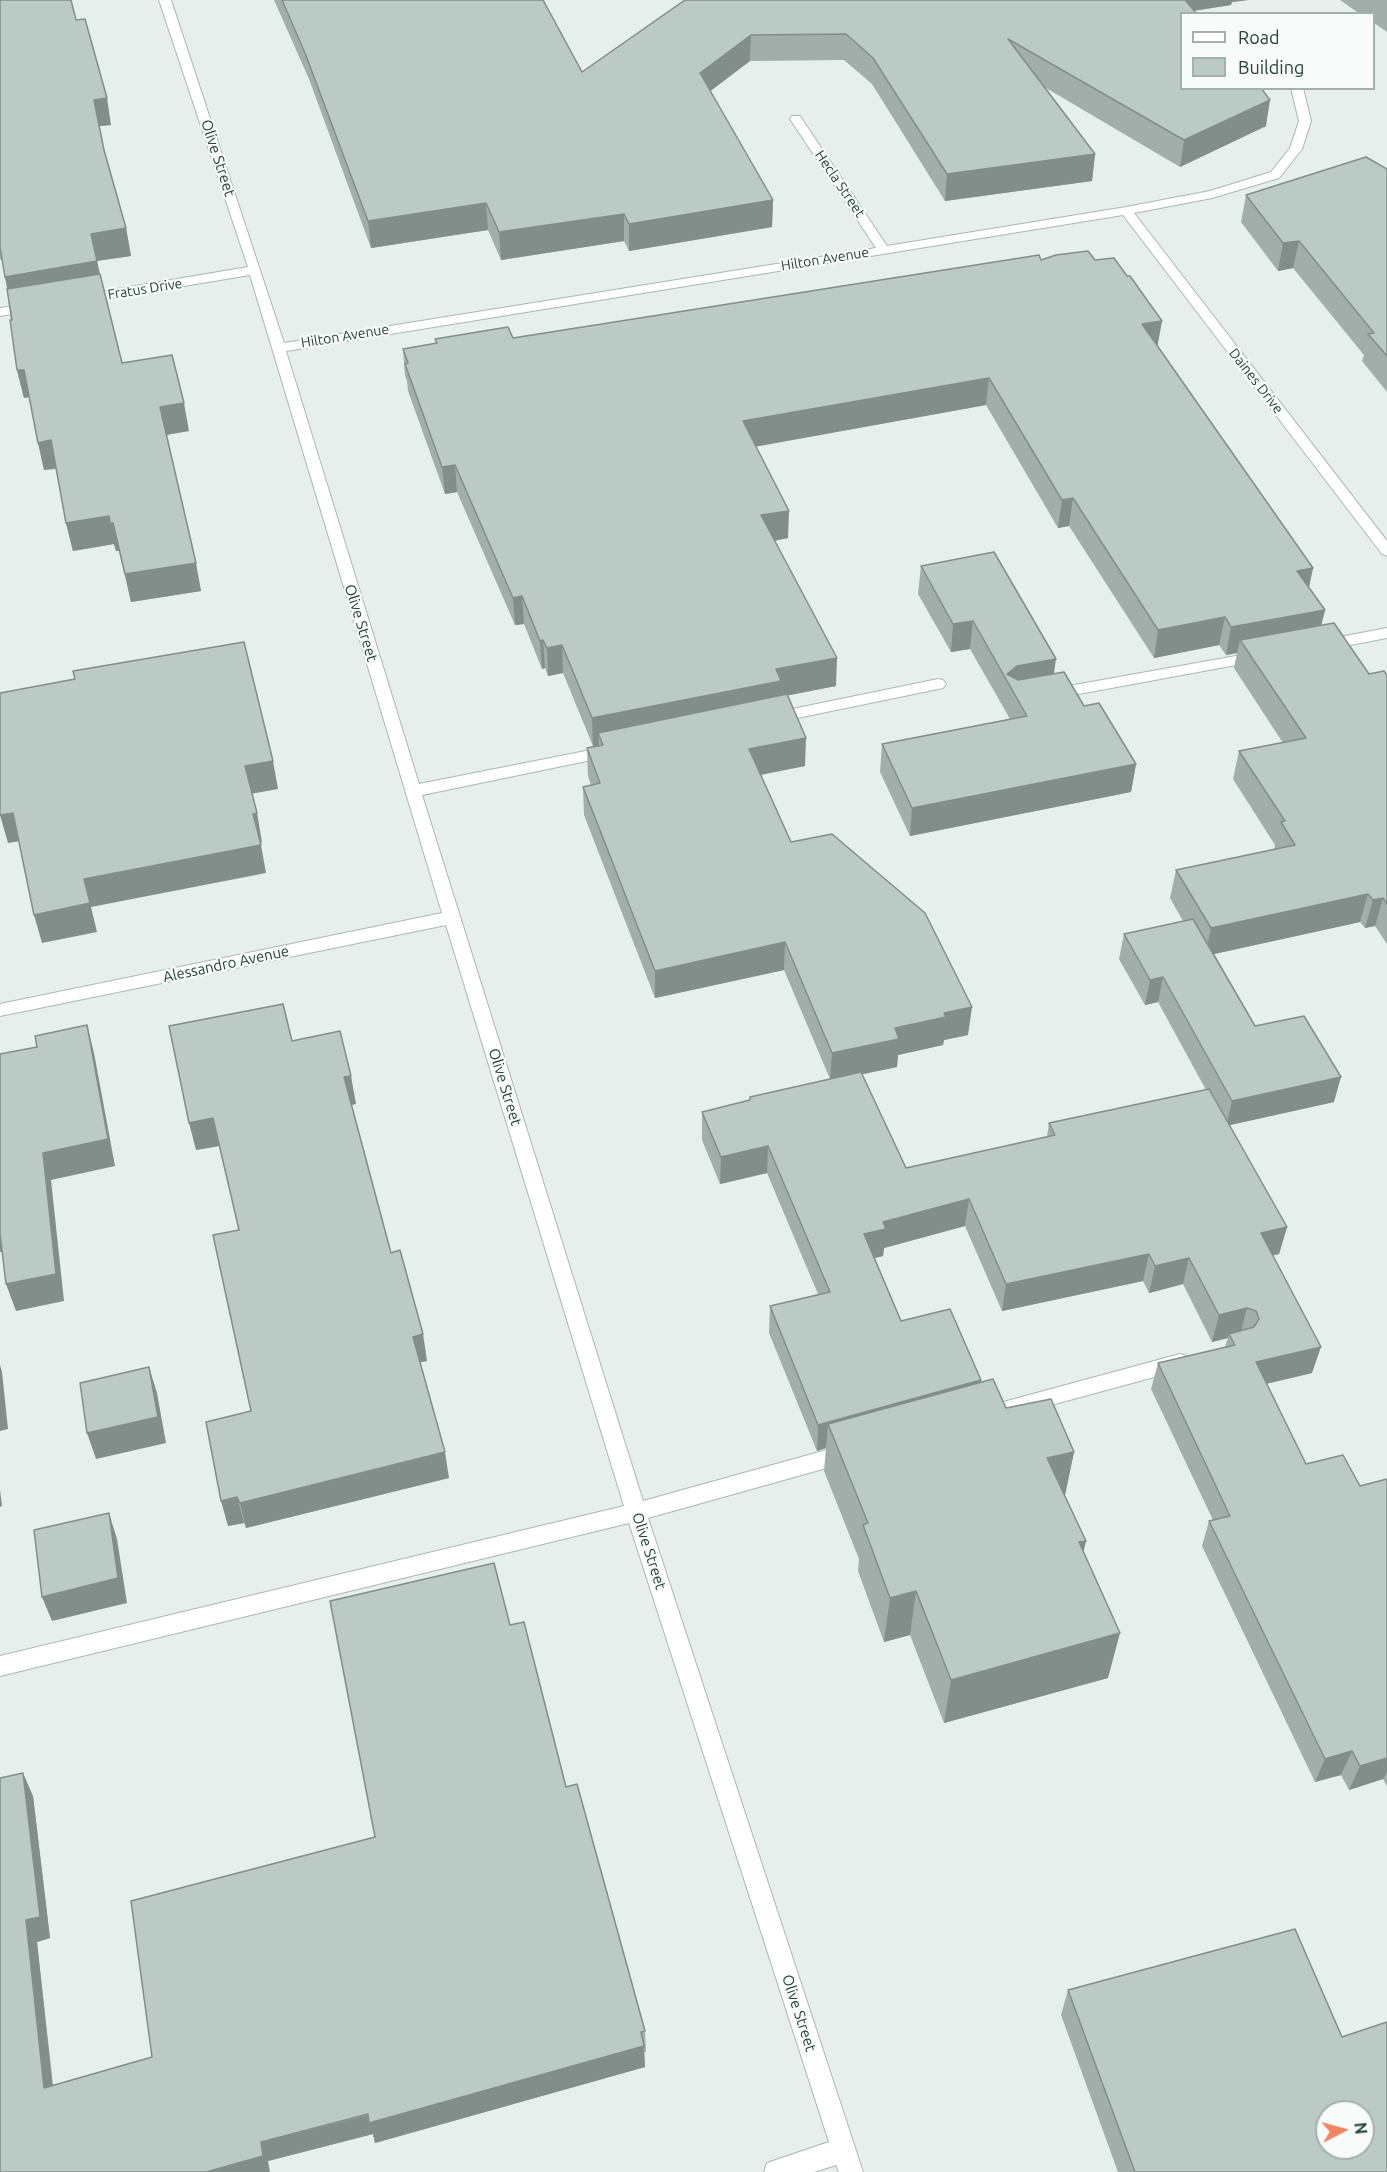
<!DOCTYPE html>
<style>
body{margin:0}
#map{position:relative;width:1387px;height:2172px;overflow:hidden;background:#e6efeb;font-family:Ubuntu,sans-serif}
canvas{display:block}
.legend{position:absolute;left:1180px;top:12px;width:195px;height:78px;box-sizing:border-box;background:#f7fbf9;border:2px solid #a3b1ad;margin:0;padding:8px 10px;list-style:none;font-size:18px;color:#24423a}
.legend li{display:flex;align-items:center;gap:12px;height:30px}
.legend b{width:30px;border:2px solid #a3b1ad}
.north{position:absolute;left:1315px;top:2100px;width:60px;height:60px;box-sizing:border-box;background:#f7fbf9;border:2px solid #a3b1ad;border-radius:50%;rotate:84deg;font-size:16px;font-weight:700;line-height:24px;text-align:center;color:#24423a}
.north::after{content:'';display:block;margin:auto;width:21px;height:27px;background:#f4845f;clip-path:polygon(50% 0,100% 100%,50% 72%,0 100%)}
</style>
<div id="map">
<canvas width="1387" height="2172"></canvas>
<ul class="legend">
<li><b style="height:8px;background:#fff"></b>Road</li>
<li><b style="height:16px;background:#bbcac4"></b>Building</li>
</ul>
<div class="north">N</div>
</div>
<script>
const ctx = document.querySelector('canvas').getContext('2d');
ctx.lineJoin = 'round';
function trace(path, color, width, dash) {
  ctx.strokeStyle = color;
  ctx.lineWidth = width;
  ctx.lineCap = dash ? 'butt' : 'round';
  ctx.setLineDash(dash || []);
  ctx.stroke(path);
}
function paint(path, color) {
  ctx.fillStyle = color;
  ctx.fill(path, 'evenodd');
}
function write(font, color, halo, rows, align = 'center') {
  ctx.font = font + ' Ubuntu,sans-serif';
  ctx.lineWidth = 4.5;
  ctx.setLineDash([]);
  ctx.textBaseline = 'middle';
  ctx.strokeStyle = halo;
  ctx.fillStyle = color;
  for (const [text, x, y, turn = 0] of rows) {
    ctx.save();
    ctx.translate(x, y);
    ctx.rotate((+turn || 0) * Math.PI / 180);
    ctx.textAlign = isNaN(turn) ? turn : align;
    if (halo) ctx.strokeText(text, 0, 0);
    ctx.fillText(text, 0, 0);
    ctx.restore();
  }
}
const minor = new Path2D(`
 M159 0H171L284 343 876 248 790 119 792 116H800L887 246 1126 207 1210 191 1271 172 1290 148 1299 121 1291 88H1303L1311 121 1302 149 1279 178 1212 198 1134 213 1387 541V556L1382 554 1123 215 286 351 419 784 611 746 617 747 619 751 617 755 611 756 422 795 643 1501 848 1444 855 1447 858 1453 855 1459 848 1462 648 1518 863 2172H839L836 2165 814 2172H764L767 2163 829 2142 629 1523 0 1676V1656L624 1506 446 925 0 1016V1004L442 913 250 275 82 303 75 299 82 295 248 267Z
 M34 303 41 307 39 310 0 316V308Z
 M1387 628V638L1324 650 1316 645 1324 640Z
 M1258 652 1266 657 1263 660 1052 699 1044 694 1052 689Z
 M938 679 943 680 946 684 943 688 773 723 765 718 773 713Z
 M1180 1354 1187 1356 1190 1362 1187 1368 1180 1370 1007 1417 1000 1415 997 1409 1000 1403 1007 1401Z`);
const wall = new Path2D(`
 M0 0 76 20 111 125 99 126 104 150 126 228 131 256 97 261 100 274 122 363 189 431 166 435 201 591 131 602 119 551H116L114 544 73 551 66 523 56 469 44 470 29 397 24 398 17 370 7 289 2 259 0 260Z
 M274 0H543L582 72 685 0H1248L1232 2 1231 5 1194 11 1266 126 1180 167 1046 88 1095 154 1092 181 945 201 872 84 844 60 750 61 710 91 773 200 772 227 629 251 624 241 501 260 488 230 371 248 309 79Z
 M1340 0H1387V32L1374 23V14H1360Z
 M1387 169V392L1362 361 1364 355 1293 268 1278 271 1241 222 1246 195Z
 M1041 260 1158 347 1313 568 1309 588 1325 610 1321 625 1369 674 1387 675V944L1375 926 1365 928 1360 922 1214 954 1255 1026 1334 1102 1229 1125 1287 1227 1279 1254 1273 1255 1312 1373 1266 1384 1306 1464 1360 1486 1387 1479V1786L1383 1779 1349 1790 1341 1775 1315 1782 1202 1546 1209 1521 1213 1520 1151 1389 1158 1363 1225 1347 1228 1338 1212 1342 1183 1284 1149 1293 1143 1281 1002 1311 965 1226 884 1248 883 1256 875 1258 901 1321 981 1380V1382L1006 1408 1074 1452 1065 1496 1086 1541 1083 1552 1108 1678 944 1723 910 1635 884 1642 858 1571 859 1559 824 1471 826 1448 817 1451 769 1333 770 1306 818 1294 767 1173 720 1184 702 1140V1112L750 1101V1097L830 1079 784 970 655 998 584 815 583 787 591 785 588 776 587 748 593 746 563 673 548 676 545 668 542 669 524 624 515 625 457 492 445 494 408 391 407 381 405 376 403 349 436 344 435 339 513 338ZM986 405 1058 528 1069 526 1154 658 1219 645 1226 655 1237 653 1234 668 1283 743 1239 751 1233 779 1275 845 1274 850 1176 870 1170 898 1183 921 1124 934 1119 959 1145 1005 1158 1002 1206 1090 1049 1123 1047 1137 906 1168 862 1074 897 1067 898 1055 943 1045 944 1040 968 1035 791 842 761 775 805 766 787 695 836 686 775 541 788 538 756 446Z
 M921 566 1054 673 1136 764 1131 792 910 836 880 772 882 744 1010 719 970 649 951 652 918 594Z
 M292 1041 356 1104 351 1105 391 1253 427 1361 420 1362 449 1478 246 1528 244 1523 228 1526 251 1411 239 1230 219 1146 196 1150Z
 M510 1625 566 1787 645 2031 646 2052H644L645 2067 375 2143 373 2134 268 2161 0 2172 33 1796 50 1938 37 1942 53 2085 152 2057 375 1837Z
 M1068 1990 1342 2037 1387 2172H1118L1061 2015Z`);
const shadedWall = new Path2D(`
 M1173 0H1248L1232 2 1231 5 1171 14Z
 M751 35 750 61 700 99V73Z
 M107 98 111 125 99 126 94 100Z
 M1270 100 1266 126 1180 167 1184 140Z
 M1095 154 1092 181 945 201 947 174Z
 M773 200 772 227 629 251V224Z
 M486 203 488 230 371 248 368 221Z
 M624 214V241L501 260 499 232Z
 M126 228 131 256 96 261 91 234Z
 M1299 241 1293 268 1278 271 1283 243Z
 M97 261 103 289 11 304 5 277Z
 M1162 321 1157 349 1142 324Z
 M17 370H24L30 397 24 398Z
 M989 378 986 405 743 449V421Z
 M184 403 189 431 165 435 160 407Z
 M51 440 58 468 44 470 38 443Z
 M455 465 457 492 445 494 442 467Z
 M1073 498 1069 526 1058 528 1062 500Z
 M789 511 788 538 760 543 761 515Z
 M109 516 113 523 119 551H116L114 544 73 551 66 523Z
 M196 563 201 591 131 602 125 574Z
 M1313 568 1307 595 1297 571Z
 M522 596 524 624 515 625 513 598Z
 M1325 610 1318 638 1240 640 1237 653 1226 655 1231 627Z
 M1225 617 1219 645 1154 658 1158 630Z
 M973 621 970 649 951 652 953 624Z
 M543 640 545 668 542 669 540 641Z
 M562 645 563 673 548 676 547 648Z
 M837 658 836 686 598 733 599 745 593 746 592 718 776 669Z
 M1056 659 1052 687 1014 694 1007 674 1017 666Z
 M806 738 805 766 748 777 749 749Z
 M273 761 278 789 250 794 245 766Z
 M1136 764 1131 792 910 836 912 808Z
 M13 813 21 841 8 843 0 815Z
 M257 813 262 842H258L253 814Z
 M261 845 266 873 91 907 97 932 42 943 34 915 84 879Z
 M1368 894 1360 922 1205 956 1211 928Z
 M1383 898 1375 926 1365 928 1373 900Z
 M785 942 784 970 655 998V971Z
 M1163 977 1158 1002 1145 1005 1150 980Z
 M972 1007 968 1035 944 1040 943 1045 898 1055 897 1067 830 1081 832 1053 895 1028 944 1013Z
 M87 1025 94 1053 115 1166 51 1180 64 1301 16 1311 6 1284 43 1153Z
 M351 1076 356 1104 348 1105 344 1077Z
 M1341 1077 1334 1102 1226 1126 1232 1101Z
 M213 1118 219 1146 196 1150 189 1123Z
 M768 1146 767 1173 720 1184 721 1157Z
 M969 1199 965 1226 884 1248 883 1256 862 1261 864 1234 883 1222Z
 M0 1227 8 1250 0 1252Z
 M1287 1227 1279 1254 1254 1260 1261 1233Z
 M1149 1254 1143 1281 1002 1311 1006 1284Z
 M1189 1258 1183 1284 1149 1293 1155 1266Z
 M1247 1308 1240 1335 1229 1334 1228 1338 1212 1342 1219 1315Z
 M423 1334 427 1361 417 1363 413 1337Z
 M1321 1347 1312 1373 1248 1388 1256 1362Z
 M0 1365 2 1372 8 1429 0 1431Z
 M149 1367 157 1393 166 1443 96 1459 87 1433Z
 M981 1380 977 1407 828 1424 826 1448 817 1451 818 1425Z
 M445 1452 449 1478 246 1528 240 1503Z
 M1074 1452 1064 1499 1047 1458Z
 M0 1490 2 1506 0 1507Z
 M237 1497 244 1523 228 1526 221 1501Z
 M109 1513 117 1539 127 1603 52 1621 42 1597Z
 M1086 1541 1075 1587 1079 1542Z
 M916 1591 910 1635 884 1642 890 1598Z
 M1120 1633 1108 1678 944 1723 951 1680Z
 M1352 1751 1341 1775 1315 1782 1325 1759Z
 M1387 1758V1772L1383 1779 1349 1790 1360 1766Z
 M23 1773 33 1796 50 1938 37 1942 55 2108 44 2088 26 1920Z
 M644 2046 645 2067 375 2143 373 2134 268 2161 270 2172H206L261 2142Z`);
const building = new Path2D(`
 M0 0H71L76 20 85 19 107 98 94 100 104 150 126 228 91 234 97 261 5 277 0 247Z
 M282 0H543L582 72 685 0H1185L1197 14H1182V88H1261L1270 100 1184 140 1008 39 1095 154 947 174 873 58 846 34 751 35 700 73 773 200 629 224 624 214 499 232 486 203 368 221 305 53Z
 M1366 157 1387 169V356L1368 334 1374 333 1299 241 1283 243 1246 195Z
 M1088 251 1095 260 1114 258 1127 276H1130L1162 321 1142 324 1313 568 1297 571 1325 610 1231 627 1225 617 1158 630 1073 498 1062 500 989 378 743 421 789 511 761 515 837 658 776 669 781 681 592 718 562 645 547 648 543 640 540 641 522 596 513 598 455 465 442 467 405 364 408 363 403 349 437 343 435 339 508 327 513 338 1039 255 1041 260 1056 255Z
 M100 274 122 363 172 355 184 403 160 407 196 563 125 574 113 523H110L109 516 66 523 51 440 38 443 24 370H17L10 320H12L7 289Z
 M994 552 1056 659 1017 666 1007 674 1018 680 1064 672 1084 706 1099 703 1136 764 912 808 882 744 1027 716 973 621 953 624 921 566Z
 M1334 623 1369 674 1384 671 1387 675V904L1383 898 1373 900 1368 894 1211 928 1176 870 1295 845 1281 822 1285 821 1239 751 1306 738 1240 640Z
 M244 642 273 761 245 766 257 813 253 814 261 845 84 879 90 903 34 915 13 813 0 815V693L75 679 73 671Z
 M787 694 806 738 749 749 791 842 832 834 925 913 972 1007 944 1013 946 1017 895 1028 899 1039 832 1053 785 942 655 971 583 787 600 783 587 748 603 745 598 733Z
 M1193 919 1255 1026 1304 1016 1341 1077 1232 1101 1163 977 1150 980 1124 934Z
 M283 1004 292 1041 340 1031 351 1076 344 1077 391 1253 400 1250 423 1334 413 1337 445 1452 240 1503 237 1497 221 1501 206 1422 251 1411 213 1235 239 1230 213 1118 189 1123 169 1026Z
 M87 1025 108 1139 43 1153 56 1274 6 1284 0 1234V1054L37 1047 35 1036Z
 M861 1072 906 1168 1055 1135 1049 1123 1209 1089 1287 1227 1261 1233 1321 1347 1256 1362 1306 1464 1343 1455 1360 1486 1387 1479V1758L1360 1766 1352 1751 1325 1759 1209 1521 1230 1516 1158 1363 1235 1345 1229 1334 1254 1327 1259 1319 1256 1311 1247 1308 1219 1315 1189 1258 1155 1266 1149 1254 1006 1284 969 1199 883 1222 886 1229 864 1234 901 1321 950 1309 981 1380 818 1425 770 1306 830 1292 768 1146 721 1157 702 1112 750 1100V1097Z
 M149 1367 158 1417 87 1433 80 1383Z
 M993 1379 1006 1408 1051 1399 1074 1452 1047 1458 1086 1541 1079 1542 1120 1633 951 1680 916 1591 890 1598 863 1525 868 1523 828 1424Z
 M109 1513 118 1578 42 1597 34 1530Z
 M494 1563 510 1625 524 1622 566 1787 577 1784 645 2031 641 2032 644 2046 369 2123 368 2114 261 2142 263 2156 206 2172H0V1778L23 1773 40 1917 26 1920 44 2088 152 2057 131 1901 375 1837 330 1601Z
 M1295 1929 1342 2037 1387 2022V2172H1135L1068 1990ZM1327 2112H1363V2148H1327Z`);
const farStreetnames = [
 ["Hecla Street",840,184,56],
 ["Hilton Avenue",825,259,-9],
 ["Fratus Drive",145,289,-9],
 ["Hilton Avenue",345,336,-9],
 ["Daines Drive",1256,381,52]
];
const streetNames = [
 ["Olive Street",218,158,72],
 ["Olive Street",361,623,73],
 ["Alessandro Avenue",226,964,-12],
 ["Olive Street",505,1087,73],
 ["Olive Street",649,1551,72],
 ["Olive Street",799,2013,72]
];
trace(minor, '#a8b8b2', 2);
paint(minor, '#fff');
paint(wall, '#a1aea9');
paint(shadedWall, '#838d89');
paint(building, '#bbcac4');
trace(building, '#838d89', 1.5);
write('14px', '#24423a', '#f7fbf9', farStreetnames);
write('15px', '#24423a', '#f7fbf9', streetNames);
</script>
